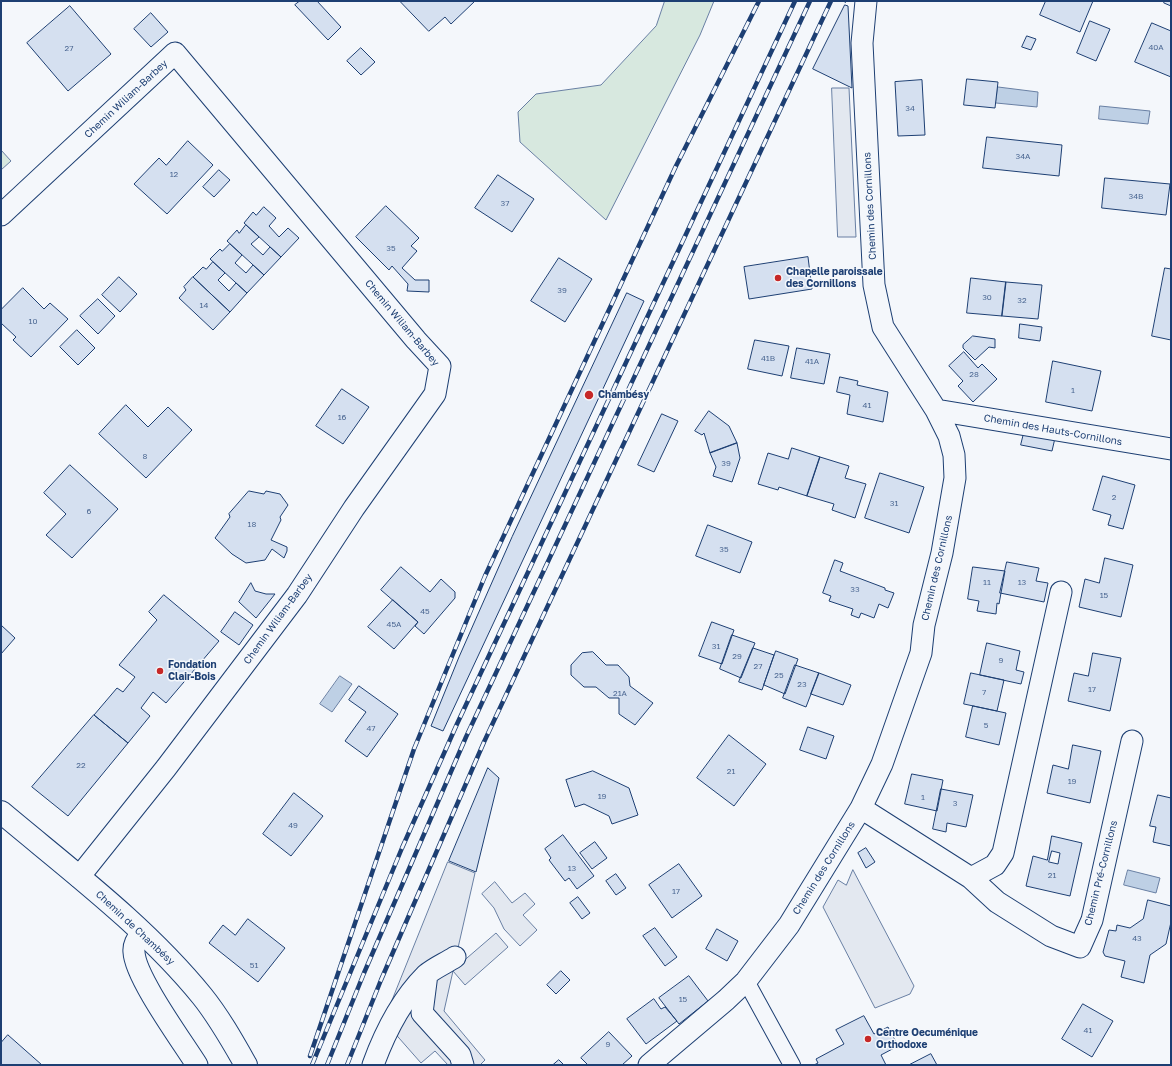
<!DOCTYPE html>
<meta charset="utf-8">
<style>
body{margin:0}
#map{position:relative;width:1172px;height:1066px;overflow:hidden;background:#f4f7fb;font-family:"Golos Text",sans-serif}
canvas{display:block}
.frame{position:absolute;inset:0;border:2px solid #1d3f73;pointer-events:none}
</style>
<div id="map">
<canvas width="1172" height="1066"></canvas>
<div class="frame"></div>
</div>
<script>
const ctx = document.querySelector('canvas').getContext('2d');
ctx.lineJoin = 'round';
function paint(path, color) {
  ctx.fillStyle = color;
  ctx.fill(path, 'evenodd');
}
function trace(path, color, width, dash) {
  ctx.strokeStyle = color;
  ctx.lineWidth = width;
  ctx.lineCap = dash ? 'butt' : 'round';
  ctx.setLineDash(dash || []);
  ctx.stroke(path);
}
function write(font, color, halo, rows, align = 'center') {
  ctx.font = font + ' "Golos Text",sans-serif';
  ctx.lineWidth = 3;
  ctx.setLineDash([]);
  ctx.textBaseline = 'middle';
  ctx.strokeStyle = halo;
  ctx.fillStyle = color;
  for (const [text, x, y, turn = 0] of rows) {
    ctx.save();
    ctx.translate(x, y);
    ctx.rotate((+turn || 0) * Math.PI / 180);
    ctx.textAlign = isNaN(turn) ? turn : align;
    if (halo) ctx.strokeText(text, 0, 0);
    ctx.fillText(text, 0, 0);
    ctx.restore();
  }
}
const green = new Path2D(`
 M665 1H714L700 35 606 220 520 142 518 112 536 94 601 85 656 26Z
 M1 150 11 161 1 170Z`);
const parking = new Path2D(`
 M832 88H849L856 237H838Z
 M448 862 475 873 453 970 496 933 508 947 465 985 453 971 444 1011 485 1060 480 1065H448L435 1051 421 1063 384 1021Z
 M853 870 914 986 910 994 875 1008 823 907 838 880 846 885Z
 M495 882 512 903 525 893 535 904 523 915 537 930 520 946 504 929 494 908 482 894Z`);
const water = new Path2D(`
 M998 87 1038 92 1037 107 996 103Z
 M1100 106 1150 111 1148 124 1099 119Z
 M340 676 352 684 332 712 320 704Z
 M1128 870 1160 878 1156 893 1124 885Z`);
const building = new Path2D(`
 M300 1H317L341 27 328 40 295 5Z
 M400 1H475L451 24 445 17 429 31Z
 M1046 1H1093L1080 32 1040 15Z
 M1165 1H1171V6L1164 3Z
 M845 5 848 6 852 88 813 69Z
 M70 6 111 54 68 91 27 43Z
 M151 13 168 32 151 47 134 29Z
 M1090 21 1110 29 1096 61 1077 53Z
 M1152 23 1171 31V77L1135 62Z
 M1027 36 1036 39 1031 50 1022 47Z
 M361 48 375 62 361 75 347 61Z
 M967 79 998 82 995 108 964 105Z
 M922 80 925 135 898 136 895 82Z
 M987 137 1062 145 1059 176 983 168Z
 M188 141 213 165 167 214 134 184 159 158 166 165Z
 M219 170 230 180 214 197 203 187Z
 M498 175 534 199 512 232 475 208Z
 M1105 178 1170 184 1166 215 1102 208Z
 M386 206 419 238 411 246 417 251 402 268 415 280H429V292L407 291 408 284 392 266 389 270 356 237Z
 M264 207 276 218 269 226 279 237 288 228 299 238 281 257 244 223 253 212 256 215Z
 M246 225 259 237 251 244 263 255 270 247 281 257 264 275 227 241 237 230 239 233Z
 M230 244 242 255 235 263 246 273 253 265 264 275 247 293 210 259 220 249 222 251Z
 M808 257 812 289 749 299 744 267Z
 M559 258 592 279 565 322 531 301Z
 M213 262 225 273 218 280 229 291 236 283 247 293 230 312 193 277 203 267 206 269Z
 M1165 268 1171 269V340L1152 336Z
 M119 277 137 294 120 312 102 295Z
 M193 277 230 312 213 330 179 298 186 290 184 287Z
 M971 278 1006 282 1002 316 967 313Z
 M1006 282 1042 285 1038 319 1002 316Z
 M23 288 44 309 50 303 68 319 31 357 13 340 16 337 1 323V310Z
 M627 293 644 301 443 731 431 726 459 657 512 537Z
 M98 299 115 316 98 334 80 316Z
 M1020 324 1042 327 1040 341 1019 338Z
 M77 330 95 348 78 365 60 347Z
 M973 336 995 339V348L989 347 975 360 963 348V345Z
 M755 340 789 346 782 376 748 369Z
 M797 348 830 354 824 384 791 378Z
 M964 352 978 368 982 364 997 379 973 402 958 386 963 381 949 366Z
 M1053 361 1101 371 1092 411 1046 402Z
 M840 377 858 381 857 385 888 392 883 422 847 414 850 395 837 392Z
 M342 389 369 407 343 444 316 426Z
 M126 405 148 427 168 407 192 430 146 478 99 434Z
 M709 411 729 426 737 443 710 453 704 433 702 435 695 431Z
 M662 414 678 421 654 472 638 465Z
 M1024 433 1055 438 1052 451 1021 445Z
 M737 443 740 458 732 482 713 476 716 467 710 453Z
 M792 448 820 457 807 496 779 487 778 490 758 484 768 453 788 459Z
 M820 457 849 466 845 478 866 484 855 518 832 510 834 504 807 496Z
 M70 465 118 509 72 558 46 535 66 514 44 493Z
 M880 473 924 487 909 533 865 518Z
 M1103 476 1135 485 1123 529 1108 525 1111 515 1093 510Z
 M249 491 264 494 266 491 280 494 288 505 280 517 281 520 271 540 287 547V551L284 558 272 549 265 560 246 563 232 554 215 538 230 517 229 514Z
 M708 525 752 542 740 573 696 556Z
 M1105 558 1133 565 1121 617 1079 607 1085 579 1099 583Z
 M835 560 843 563 840 571 885 588V590L894 593 888 608 879 604 874 618 861 613 859 618 851 615 853 609 829 601 831 596 823 593Z
 M1007 562 1039 568 1036 581 1048 583 1044 602 1000 593Z
 M401 567 430 592 441 579 455 592V598L424 634 415 626 418 622 381 590Z
 M973 567 1005 571 999 604 997 603 996 614 977 611 979 601 968 599Z
 M251 583 255 591 266 594H275L256 618 239 602Z
 M164 595 219 641 166 703 153 692 141 708 150 716 128 743 94 715 117 688 123 692 135 677 119 665 157 620 149 612Z
 M393 600 418 622 394 649 368 627Z
 M235 612 253 625 239 645 221 632Z
 M712 622 734 630 722 664 699 656Z
 M1 625 15 638 1 654Z
 M732 635 755 643 741 678 720 669Z
 M987 643 1020 651 1016 670 1024 672 1021 684 980 675Z
 M753 648 774 655 762 690 739 682Z
 M776 651 798 659 785 694 764 685Z
 M593 652 606 665H618L629 677 630 686 653 703 635 725 619 714V698H609L596 687H584L571 675V665L582 653Z
 M1093 653 1121 658 1110 711 1068 701 1074 673 1088 676Z
 M795 665 819 673 806 707 783 698Z
 M819 673 851 685 843 705 811 694Z
 M971 673 1004 680 997 711 964 704Z
 M359 686 398 714 367 757 345 741 366 712 349 700Z
 M973 706 1006 713 999 745 966 737Z
 M94 715 128 743 68 816 32 787Z
 M808 727 834 736 826 759 800 750Z
 M729 735 766 764 734 806 697 778Z
 M1073 745 1101 751 1090 803 1047 793 1053 765 1068 769Z
 M488 768 499 778 476 872 449 861Z
 M593 771 629 788 638 815 612 824 609 816 584 804 575 807 566 780Z
 M912 774 943 780 937 811 905 804Z
 M941 789 973 795 966 827 947 823 946 832 933 829Z
 M294 793 323 816 291 856 263 834Z
 M1158 795 1171 798V846L1153 842 1156 827 1150 826Z
 M563 835 594 876 577 889 569 878 565 881 549 860 551 858 545 849Z
 M1052 836 1082 843 1070 896 1026 886 1033 856 1047 860ZM1052 851 1060 853 1058 864 1049 862Z
 M595 842 607 858 592 869 580 853Z
 M866 848 875 862 866 868 858 853Z
 M679 864 702 896 672 918 649 885Z
 M616 874 626 888 616 895 606 881Z
 M578 897 590 913 582 919 570 903Z
 M1148 900 1171 906V922L1166 944 1150 955 1144 983 1121 977 1125 961 1105 956 1103 952 1109 930 1116 931 1117 925 1130 928 1143 919Z
 M248 919 285 948 258 982 209 943 223 925 235 935Z
 M655 928 677 957 665 966 643 936Z
 M717 929 738 941 727 961 706 949Z
 M561 971 570 980 556 994 547 985Z
 M689 976 708 1001 679 1024 659 998Z
 M654 999 661 1009 665 1007 677 1021 646 1044 627 1019Z
 M1083 1004 1113 1021 1092 1057 1062 1039Z
 M864 1016 874 1034 888 1027 898 1046 881 1055 886 1065H814L818 1063 816 1059 844 1044 836 1030Z
 M609 1032 632 1056 622 1065H588L581 1058Z
 M8 1035 42 1065H1V1043Z
 M931 1054 937 1065H909Z
 M559 1060 564 1065H553Z`);
const pedestrian = new Path2D(`
 M746 981 792 1065`);
const minor = new Path2D(`
 M1 215 175 53 416 340 440 366 435 394 354 508 297 595 166 768 79 877
 M936 410 1171 449
 M861 808 971 878 997 902 1051 936 1080 947 1092 920 1132 741
 M971 878 995 865 1003 853 1061 592
 M142 932C138 938 133 944 134 952 135 977 182 1041 197 1065
 M427 974 422 1013 460 1055 463 1065
 M373 1065C385 1032 401 1000 426 975 434 968 446 963 455 957
 M649 1065 726 1000 746 981 789 925 861 808 882 764 921 653 924 625 942 553 955 478 954 455 949 436 936 410 883 327 874 285 862 43 866 1`);
const tertiary = new Path2D(`
 M1 812C70 870 145 926 202 996 219 1017 233 1042 246 1065`);
const rail = new Path2D(`
 M310 1056 414 749 485 576 676 166 759 1
 M312 1065 402 848 457 724 795 1
 M327 1065 364 973 466 737 810 1
 M347 1065 381 980 484 742 831 1`);
const fence = new Path2D(`
 M845 3 846 1`);
const markers = [
 [778,278,4,"#c62828"],
 [589,395,5,"#c62828"],
 [160,671,4,"#c62828"],
 [868,1039,4,"#c62828"]
];
const numberNames = [
 ["40A",1156,47],
 ["27",69,48],
 ["34",910,108],
 ["34A",1023,156],
 ["12",174,174],
 ["34B",1136,196],
 ["37",505,203],
 ["35",391,248],
 ["39",562,290],
 ["30",987,297],
 ["32",1022,300],
 ["14",204,305],
 ["10",33,321],
 ["41B",768,358],
 ["41A",812,361],
 ["28",974,374],
 ["1",1073,390],
 ["41",867,405],
 ["16",342,417],
 ["8",145,456],
 ["39",726,463],
 ["2",1114,497],
 ["31",894,503],
 ["6",89,511],
 ["18",252,524],
 ["35",724,549],
 ["11",987,582],
 ["13",1022,582],
 ["33",855,589],
 ["15",1104,595],
 ["45",425,611],
 ["45A",394,624],
 ["31",716,646],
 ["29",737,656],
 ["9",1001,660],
 ["27",758,666],
 ["25",779,675],
 ["23",802,684],
 ["17",1092,689],
 ["7",984,692],
 ["21A",620,693],
 ["5",986,725],
 ["47",371,728],
 ["22",81,765],
 ["21",731,771],
 ["19",1072,781],
 ["19",602,796],
 ["1",923,797],
 ["3",955,803],
 ["49",293,825],
 ["13",572,868],
 ["21",1052,875],
 ["17",676,891],
 ["43",1137,938],
 ["51",254,965],
 ["15",683,999],
 ["41",1088,1030],
 ["9",608,1044]
];
const streetNames = [
 ["Chemin Wiliam-Barbey",126,99,-43],
 ["Chemin des Cornillons",870,206,-93],
 ["Chemin Wiliam-Barbey",402,323,50],
 ["Chemin des Hauts-Cornillons",1053,430,10],
 ["Chemin des Cornillons",937,568,-77],
 ["Chemin Wiliam-Barbey",278,619,-54],
 ["Chemin des Cornillons",824,868,-58],
 ["Chemin Pré-Cornillons",1101,873,-76],
 ["Chemin de Chambésy",135,928,43]
];
const poiNames = [
 ["Chapelle paroissale",786,272],
 ["des Cornillons",786,284],
 ["Chambésy",598,395],
 ["Fondation",168,665],
 ["Clair-Bois",168,677],
 ["Centre Oecuménique",876,1033],
 ["Orthodoxe",876,1045]
];
paint(green, '#d7e8df');
trace(green, '#687fa3', 1);
paint(parking, '#e3e8f0');
trace(parking, '#687fa3', 1);
paint(water, '#bed0e5');
trace(water, '#687fa3', 1);
paint(building, '#d5e0f0');
trace(building, '#1d3f73', 1);
trace(pedestrian, '#1d3f73', 18);
trace(minor, '#1d3f73', 23);
trace(tertiary, '#1d3f73', 24);
trace(pedestrian, '#f4f7fb', 16);
trace(minor, '#f4f7fb', 21);
trace(tertiary, '#f4f7fb', 22);
trace(rail, '#1d3f73', 4.5);
trace(rail, '#f4f7fb', 3, [9]);
trace(fence, '#1d3f73', 1, [5, 2]);
for (const [x, y, r, color] of markers) {
  const dot = new Path2D();
  dot.arc(x, y, r, 0, 2 * Math.PI);
  ctx.fillStyle = color;
  ctx.fill(dot);
  trace(dot, '#f4f7fb', 1.5);
}
write('8px', '#4b6792', null, numberNames);
write('10px', '#1d3f73', '#f4f7fb', streetNames);
write('bold 10px', '#1d3f73', '#f4f7fb', poiNames, 'left');
</script>
